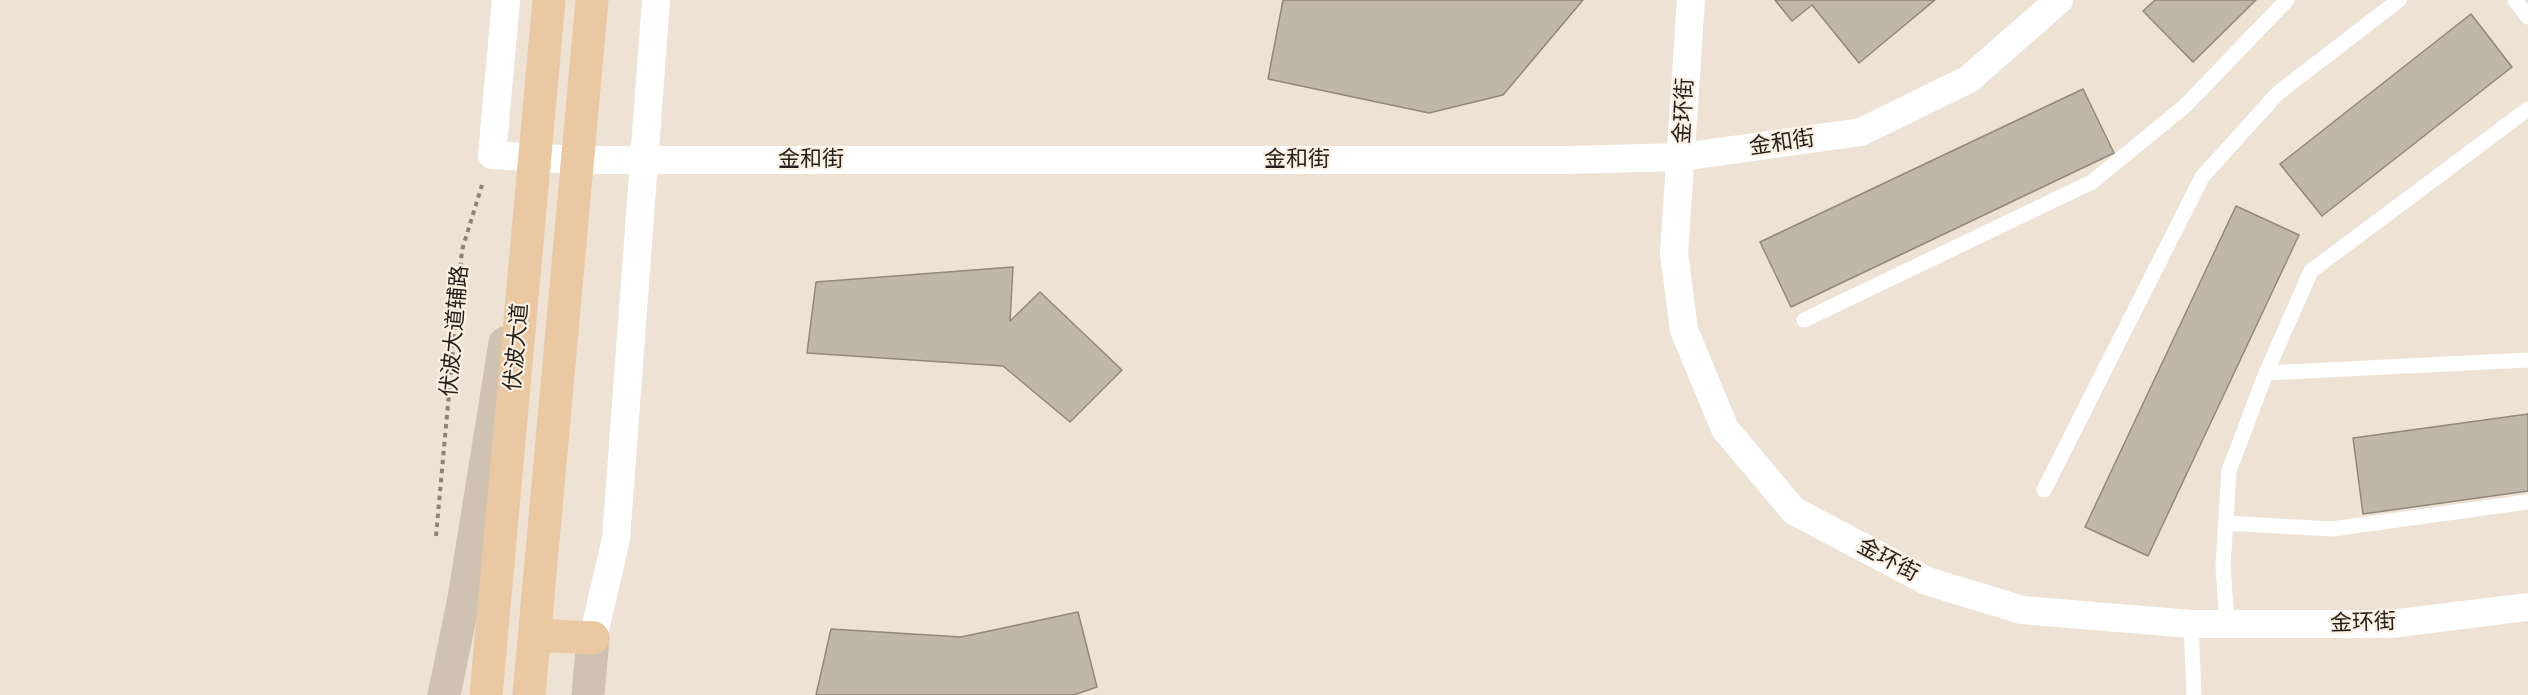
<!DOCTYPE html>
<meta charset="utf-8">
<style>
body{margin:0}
canvas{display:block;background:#eee2d5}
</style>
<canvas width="2528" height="695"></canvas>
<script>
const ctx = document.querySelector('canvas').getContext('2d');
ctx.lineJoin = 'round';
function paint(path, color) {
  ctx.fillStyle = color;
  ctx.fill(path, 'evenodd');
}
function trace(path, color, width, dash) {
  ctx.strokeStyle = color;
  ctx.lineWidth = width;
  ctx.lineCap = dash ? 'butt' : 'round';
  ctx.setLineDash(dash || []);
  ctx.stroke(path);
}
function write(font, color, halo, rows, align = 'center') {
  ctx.font = font + ' Cabin,"Noto Sans SC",sans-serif';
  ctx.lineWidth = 4.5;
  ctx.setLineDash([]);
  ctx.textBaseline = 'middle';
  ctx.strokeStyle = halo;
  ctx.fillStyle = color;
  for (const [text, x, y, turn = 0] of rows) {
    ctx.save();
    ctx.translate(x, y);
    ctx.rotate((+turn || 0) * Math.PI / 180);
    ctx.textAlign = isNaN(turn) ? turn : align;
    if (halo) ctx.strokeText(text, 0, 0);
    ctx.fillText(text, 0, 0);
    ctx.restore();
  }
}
const building = new Path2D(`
 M1283 0H1583L1503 95 1429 113 1268 79Z
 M1775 0H1935L1859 63 1812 5 1792 21Z
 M2155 0H2256L2193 62 2143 11Z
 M2471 14 2512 67 2322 216 2280 164Z
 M2083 89 2114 153 1791 307 1760 242Z
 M2236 206 2299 235 2148 556 2085 527Z
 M1013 267 1010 321 1040 292 1122 370 1070 422 1003 366 807 353 816 282Z
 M2528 414V491L2363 514 2353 438Z
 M1078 612 1097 687 1074 695H816L831 629 961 637Z`);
const path = new Path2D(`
 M436 536 462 250 482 185`);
const lane = new Path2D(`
 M2515 0 2528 17
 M1804 320 2092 182 2185 106 2287 0
 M2266 373 2528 360
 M2044 490 2202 177 2278 93 2399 0
 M2225 523 2332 529 2528 502
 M2191 624 2194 695
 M2227 624 2223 566 2229 471 2266 373 2311 271 2528 109`);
const street = new Path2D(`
 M506 0 492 155 577 160H1566L1682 157 1861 132 1969 79 2059 0
 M1691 0 1674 253 1684 330 1725 429 1794 511 1927 581 2022 610 2191 624H2391L2528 607
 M593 638 616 539 656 0`);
const secondary = new Path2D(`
 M444 695 464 598 505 343
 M588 695 593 638`);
const primary = new Path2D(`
 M535 635 593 638
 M486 695 549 0
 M529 695 592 0`);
const streetNames = [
 ["金环街",1684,111,-87],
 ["金和街",1782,143,-8],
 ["金和街",811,160],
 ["金和街",1297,160],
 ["伏波大道辅路",455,331,-85],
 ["伏波大道",517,347,-85],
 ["金环街",1888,560,28],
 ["金环街",2363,623,-2]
];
paint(building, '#c1b6aa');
trace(building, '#92877b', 1.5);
trace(path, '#8b827a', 4, [4.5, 4.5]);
trace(lane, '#fff', 15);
trace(street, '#fff', 28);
trace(secondary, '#d0c2b0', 33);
trace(primary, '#e9c8a2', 33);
write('22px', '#241f1b', '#fbefe2', streetNames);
</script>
